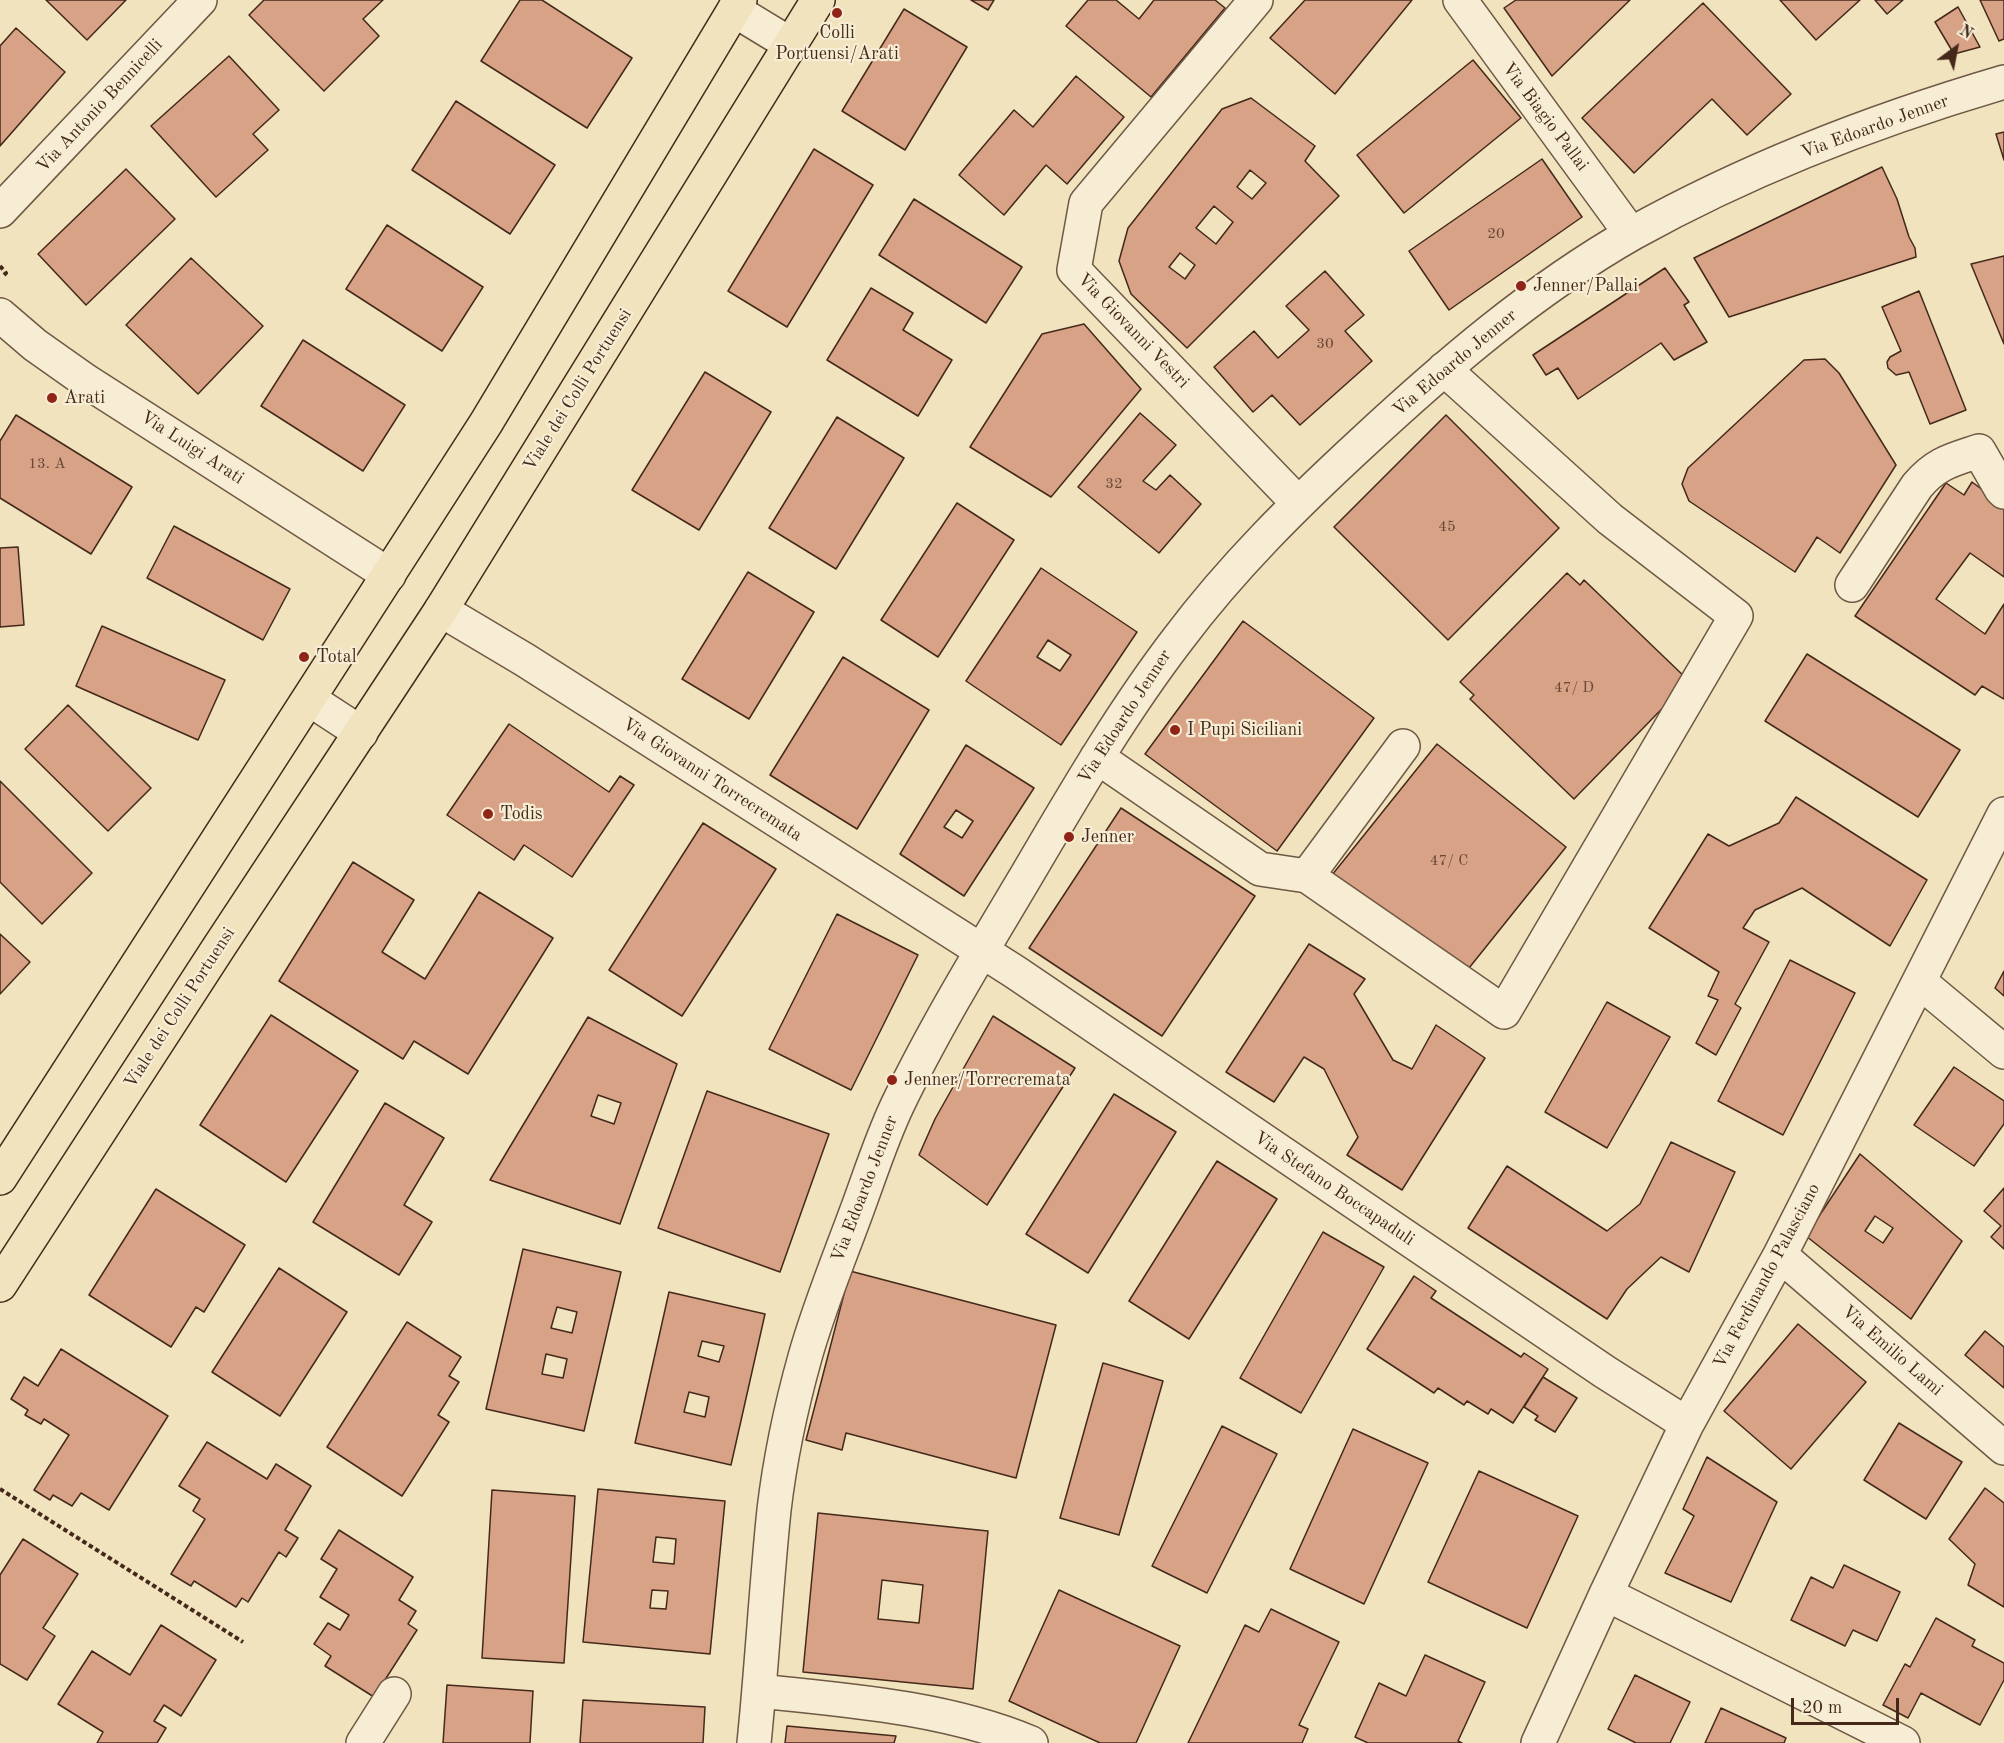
<!DOCTYPE html>
<meta charset="utf-8">
<style>
body{margin:0}
#map{position:relative;width:2004px;height:1743px;overflow:hidden;background:#f1e3bd;font-family:"Old Standard TT",serif}
canvas{display:block}
.north{position:absolute;left:1926px;top:18px;width:60px;height:60px;-webkit-text-stroke:4px #f6edd4;paint-order:stroke;rotate:32deg;font-size:16px;font-weight:700;line-height:24px;text-align:center;color:#44291b}
.north::after{content:'';display:block;margin:auto;width:21px;height:27px;background:#44291b;clip-path:polygon(50% 0,100% 100%,50% 72%,0 100%)}
.scale{position:absolute;left:1791px;top:1698px;width:108px;height:27px;box-sizing:border-box;border:3px solid #44291b;border-top:0;padding-left:8px;font-size:18px;line-height:21px;white-space:nowrap;color:#44291b;-webkit-text-stroke:4px #f6edd4;paint-order:stroke}
</style>
<div id="map">
<canvas width="2004" height="1743"></canvas>
<div class="north">N</div>
<div class="scale">20 m</div>
</div>
<script>
const ctx = document.querySelector('canvas').getContext('2d');
ctx.lineJoin = 'round';
function paint(path, color) {
  ctx.fillStyle = color;
  ctx.fill(path, 'evenodd');
}
function trace(path, color, width, dash) {
  ctx.strokeStyle = color;
  ctx.lineWidth = width;
  ctx.lineCap = dash ? 'butt' : 'round';
  ctx.setLineDash(dash || []);
  ctx.stroke(path);
}
function write(font, color, halo, rows, align = 'center') {
  ctx.font = font + ' "Old Standard TT",serif';
  ctx.lineWidth = 4.5;
  ctx.setLineDash([]);
  ctx.textBaseline = 'middle';
  ctx.strokeStyle = halo;
  ctx.fillStyle = color;
  for (const [text, x, y, turn = 0] of rows) {
    ctx.save();
    ctx.translate(x, y);
    ctx.rotate((+turn || 0) * Math.PI / 180);
    ctx.textAlign = isNaN(turn) ? turn : align;
    if (halo) ctx.strokeText(text, 0, 0);
    ctx.fillText(text, 0, 0);
    ctx.restore();
  }
}
const building = new Path2D(`
 M46 0H126L87 40Z
 M264 0H383L363 19 379 36 324 91 249 15Z
 M520 0H542L632 58 587 128 481 61Z
 M971 0H994L988 10Z
 M1088 0H1116L1139 19 1154 0H1215L1225 8 1151 97 1066 26Z
 M1305 0H1412L1335 94 1270 38Z
 M1516 0H1630L1552 76 1504 8Z
 M1780 0H1860L1816 40Z
 M1875 0H1903L1887 14Z
 M1980 0H2004V39L1999 41Z
 M1703 3 1791 94 1747 135 1712 99 1634 173 1582 118Z
 M1958 7 1980 47 1954 54 1935 22Z
 M904 9 967 47 905 150 842 111Z
 M16 28 65 72 0 146V46Z
 M229 56 279 110 253 134 268 150 216 197 151 126Z
 M1473 60 1521 118 1404 213 1357 155Z
 M1076 76 1124 117 1067 184 1046 165 1004 215 959 175 1014 110 1033 127Z
 M1251 98 1315 146 1305 161 1339 196 1187 348 1131 294 1119 261 1128 228 1222 109ZM1250 170 1266 183 1252 199 1237 187ZM1214 206 1233 222 1216 244 1196 228ZM1180 253 1195 265 1185 279 1169 267Z
 M456 101 555 165 510 234 412 170Z
 M2004 132V160L1996 134Z
 M814 149 873 185 787 327 728 291Z
 M1542 159 1582 217 1449 310 1409 251Z
 M1882 167 1897 199 1909 237 1915 248 1916 257 1729 317 1694 258Z
 M126 169 175 219 86 305 38 254Z
 M914 199 1022 267 986 323 879 255Z
 M387 225 483 287 442 351 346 289Z
 M2004 256V344L1971 264Z
 M191 258 263 326 198 394 126 325Z
 M1665 268 1689 302 1684 305 1707 342 1674 360 1661 343 1578 399 1558 368 1546 375 1533 355Z
 M1325 271 1364 315 1345 331 1372 361 1300 425 1272 395 1253 412 1214 367 1254 331 1278 358 1309 330 1286 306Z
 M871 288 913 313 903 330 952 360 918 416 827 360Z
 M1919 291 1966 410 1930 424 1909 372 1896 375 1888 368 1887 362 1890 357 1901 351 1882 307Z
 M1084 324 1141 389 1051 497 970 447 1042 334Z
 M303 340 405 405 363 471 261 406Z
 M1825 359 1839 373 1896 465 1840 553 1817 537 1795 572 1689 501 1682 484 1688 468 1804 360Z
 M705 372 771 412 699 530 632 490Z
 M1140 413 1176 445 1143 481 1156 490 1170 475 1201 504 1159 553 1078 487Z
 M16 415 132 487 91 554 0 498V441Z
 M1446 415 1559 528 1448 640 1334 527Z
 M837 417 904 458 836 569 769 528Z
 M1972 482 2004 506V577L1970 553 1936 599 1985 634 2004 604V699L1982 686 1975 695 1855 616 1946 483 1964 495Z
 M957 503 1014 540 938 657 881 620Z
 M174 526 290 589 263 640 147 578Z
 M18 547 24 625 0 627V548Z
 M1041 568 1137 632 1061 745 966 681ZM1048 640 1071 655 1060 671 1037 657Z
 M748 572 814 612 749 719 682 679Z
 M1567 573 1580 585 1584 580 1689 681 1574 799 1470 699 1474 695 1460 682Z
 M1243 621 1374 718 1277 851 1145 754Z
 M102 626 225 680 198 740 76 686Z
 M1807 654 1960 750 1918 817 1765 721Z
 M843 657 929 710 857 829 770 775Z
 M68 705 151 788 108 831 25 749Z
 M509 724 609 792 620 776 634 785 572 877 524 845 514 860 447 815Z
 M1437 744 1566 847 1461 978 1332 875Z
 M966 745 1034 788 964 896 900 854ZM956 810 973 821 962 838 944 827Z
 M0 781 92 873 42 924 0 882Z
 M1796 797 1927 880 1890 946 1802 888 1755 910 1743 928 1769 942 1735 1004 1741 1008 1716 1055 1696 1043 1718 1000 1708 996 1719 972 1649 928 1708 834 1729 846 1779 823Z
 M1121 808 1255 896 1162 1036 1029 948Z
 M703 823 776 869 682 1016 609 970Z
 M353 862 414 900 382 952 425 979 479 892 553 938 468 1074 414 1041 403 1059 279 981Z
 M837 914 918 955 851 1090 769 1049Z
 M0 934 30 962 0 994Z
 M1309 944 1365 979 1354 994 1393 1060 1412 1069 1436 1025 1485 1058 1402 1190 1347 1155 1358 1137 1324 1069 1304 1057 1274 1102 1226 1072Z
 M1790 960 1855 993 1783 1135 1718 1101Z
 M2004 971V996L1995 988Z
 M1607 1002 1670 1037 1607 1148 1545 1112Z
 M271 1015 358 1071 286 1182 200 1125Z
 M993 1016 1075 1068 987 1205 919 1155 935 1119Z
 M588 1017 677 1064 620 1224 490 1180ZM598 1095 621 1103 614 1124 591 1116Z
 M1954 1067 2004 1101V1124L1974 1166 1914 1125Z
 M707 1091 829 1134 780 1272 658 1228Z
 M1114 1094 1176 1132 1088 1273 1026 1234Z
 M385 1103 444 1138 404 1205 432 1222 399 1275 313 1222Z
 M1671 1142 1735 1172 1689 1272 1661 1257 1627 1289 1607 1319 1468 1228 1507 1166 1607 1231 1640 1204Z
 M1860 1154 1962 1241 1911 1319 1806 1236ZM1875 1216 1893 1228 1883 1243 1865 1231Z
 M1217 1161 1277 1199 1189 1339 1129 1301Z
 M2004 1188V1249L1991 1237 2001 1226 1984 1211Z
 M156 1189 245 1245 204 1312 196 1307 171 1347 89 1295Z
 M1323 1232 1384 1267 1301 1413 1240 1378Z
 M523 1249 621 1272 584 1431 486 1409ZM557 1307 577 1312 572 1333 551 1328ZM546 1354 567 1359 563 1378 542 1374Z
 M279 1268 347 1312 280 1416 212 1372Z
 M850 1271 1056 1325 1016 1478 846 1433 842 1450 806 1440Z
 M1414 1276 1436 1291 1431 1298 1521 1357 1524 1353 1548 1369 1513 1423 1491 1409 1488 1414 1467 1401 1464 1405 1438 1388 1434 1393 1367 1349Z
 M669 1292 765 1314 731 1465 635 1443ZM702 1341 724 1346 719 1362 698 1356ZM689 1392 709 1397 705 1417 684 1412Z
 M407 1322 461 1357 449 1376 459 1382 438 1415 449 1422 402 1496 327 1447Z
 M1798 1324 1866 1382 1791 1469 1724 1411Z
 M1985 1331 2004 1347V1388L1965 1355Z
 M61 1349 168 1416 109 1510 81 1493 72 1506 53 1495 50 1500 34 1490 69 1435 44 1419 41 1424 25 1415 28 1410 11 1399 24 1377 38 1386Z
 M1103 1363 1163 1381 1119 1535 1060 1518Z
 M1543 1377 1577 1398 1555 1432 1535 1420 1538 1416 1524 1407Z
 M1899 1423 1962 1462 1926 1519 1864 1480Z
 M1222 1426 1277 1454 1207 1593 1152 1566Z
 M1353 1429 1428 1463 1364 1604 1290 1569Z
 M207 1442 267 1479 276 1464 311 1486 285 1530 298 1538 286 1557 279 1552 248 1602 242 1598 236 1607 194 1581 191 1586 171 1574 205 1519 193 1511 200 1499 179 1486Z
 M1707 1457 1777 1502 1731 1602 1665 1573 1694 1516 1683 1509Z
 M1479 1471 1578 1516 1527 1628 1428 1582Z
 M1985 1488 2004 1503V1607L1968 1585 1975 1564 1949 1539Z
 M598 1489 725 1501 710 1654 583 1642ZM656 1537 676 1539 674 1564 653 1562ZM652 1590 668 1591 666 1609 650 1608Z
 M492 1490 575 1496 564 1663 482 1658Z
 M818 1513 988 1531 973 1689 803 1672ZM882 1580 923 1585 919 1623 878 1619Z
 M339 1530 413 1577 399 1600 416 1611 408 1624 417 1630 374 1697 325 1666 331 1656 314 1644 328 1623 340 1630 349 1615 320 1597 337 1569 321 1559Z
 M23 1539 78 1574 43 1628 55 1636 27 1680 0 1664V1575Z
 M1844 1565 1900 1592 1877 1641 1853 1630 1845 1646 1791 1620 1811 1577 1833 1588Z
 M1059 1590 1180 1646 1136 1743H1100L1009 1701Z
 M1271 1609 1339 1642 1299 1725 1308 1729 1302 1743H1188L1245 1625 1259 1632Z
 M1936 1618 1975 1640 1972 1646 2004 1663V1680L1980 1725 1921 1693 1908 1718 1883 1705 1905 1664 1910 1667Z
 M161 1625 216 1660 181 1716 164 1705 154 1721 166 1728 157 1743H97L103 1732 58 1704 92 1651 130 1675Z
 M1425 1655 1485 1682 1458 1741 1462 1743H1368L1355 1737 1379 1683 1406 1696Z
 M1635 1675 1690 1702 1670 1743H1636L1608 1729Z
 M447 1685 533 1691 530 1743H443Z
 M583 1700 705 1707 703 1743H580Z
 M1721 1708 1786 1738 1784 1743H1705Z
 M787 1726 896 1736 894 1743H785Z`);
const path = new Path2D(`
 M0 266 6 273 4 275
 M0 1489 243 1642`);
const minor = new Path2D(`
 M1256 0 1086 203 1074 270 1298 503
 M1460 0 1631 234
 M734 10 790 44
 M0 211 200 0
 M0 315 35 345 86 381 389 575
 M1852 585 1917 486C1936 463 1952 460 1979 451L2001 489 2004 492
 M441 610 525 660 1015 972 1605 1372 1687 1424
 M309 699 361 733
 M1403 746 1307 876 1504 1012 1736 616 1610 519 1444 369
 M1097 757 1260 869 1307 876
 M1920 982 2004 1052
 M1780 1255 2004 1448
 M1606 1594 1903 1743
 M759 1691C847 1700 949 1708 1031 1743
 M363 1743 394 1694
 M754 1743C762 1665 766 1587 774 1510 780 1459 791 1407 805 1357 819 1307 839 1259 857 1210 870 1175 881 1140 897 1106 933 1031 979 955 1022 883 1071 800 1119 716 1178 639 1232 567 1295 505 1361 444 1445 366 1533 290 1633 233 1748 169 1878 119 2004 82
 M1538 1743 1606 1594 1687 1424 1780 1255 2004 814`);
const major = new Path2D(`
 M0 1178 486 423 740 0
 M0 1285 219 947 441 610 818 0`);
const markers = [
 [837,13,6,"#8f2418"],
 [1521,286,6,"#8f2418"],
 [52,398,6,"#8f2418"],
 [304,657,6,"#8f2418"],
 [1175,730,6,"#8f2418"],
 [488,814,6,"#8f2418"],
 [1069,837,6,"#8f2418"],
 [892,1080,6,"#8f2418"]
];
const numberNames = [
 ["20",1496,234],
 ["30",1325,344],
 ["13. А",47,464],
 ["32",1114,484],
 ["45",1447,527],
 ["47/ D",1574,688],
 ["47/ C",1449,861]
];
const poiNames = [
 ["Colli",837,33,"center"],
 ["Portuensi/Arati",837,54,"center"],
 ["Jenner/Pallai",1533,286],
 ["Arati",64,398],
 ["Total",316,657],
 ["I Pupi Siciliani",1187,730],
 ["Todis",500,814],
 ["Jenner",1081,837],
 ["Jenner/Torrecremata",904,1080]
];
const streetNames = [
 ["Via Antonio Bennicelli",100,106,-47],
 ["Via Biagio Pallai",1545,117,53],
 ["Via Edoardo Jenner",1875,127,-20],
 ["Via Giovanni Vestri",1133,331,46],
 ["Via Edoardo Jenner",1455,363,-40],
 ["Viale dei Colli Portuensi",578,390,-58],
 ["Via Luigi Arati",192,448,33],
 ["Via Edoardo Jenner",1125,717,-57],
 ["Via Giovanni Torrecremata",712,780,33],
 ["Viale dei Colli Portuensi",180,1008,-57],
 ["Via Edoardo Jenner",865,1189,-69],
 ["Via Stefano Boccapaduli",1334,1189,34],
 ["Via Ferdinando Palasciano",1767,1276,-62],
 ["Via Emilio Lami",1892,1351,41]
];
paint(building, '#d7a285');
trace(building, '#44291b', 1.5);
trace(minor, '#6f5844', 36);
trace(major, '#44291b', 36);
trace(path, '#44291b', 4, [4.5, 3]);
trace(minor, '#f6edd4', 33);
trace(major, '#f1e3bd', 33);
for (const [x, y, r, color] of markers) {
  const dot = new Path2D();
  dot.arc(x, y, r, 0, 2 * Math.PI);
  ctx.fillStyle = color;
  ctx.fill(dot);
  trace(dot, '#f6edd4', 2);
}
write('15px', '#694736', null, numberNames);
write('18px', '#44291b', '#f6edd4', poiNames, 'left');
write('18px', '#44291b', '#f6edd4', streetNames);
</script>
